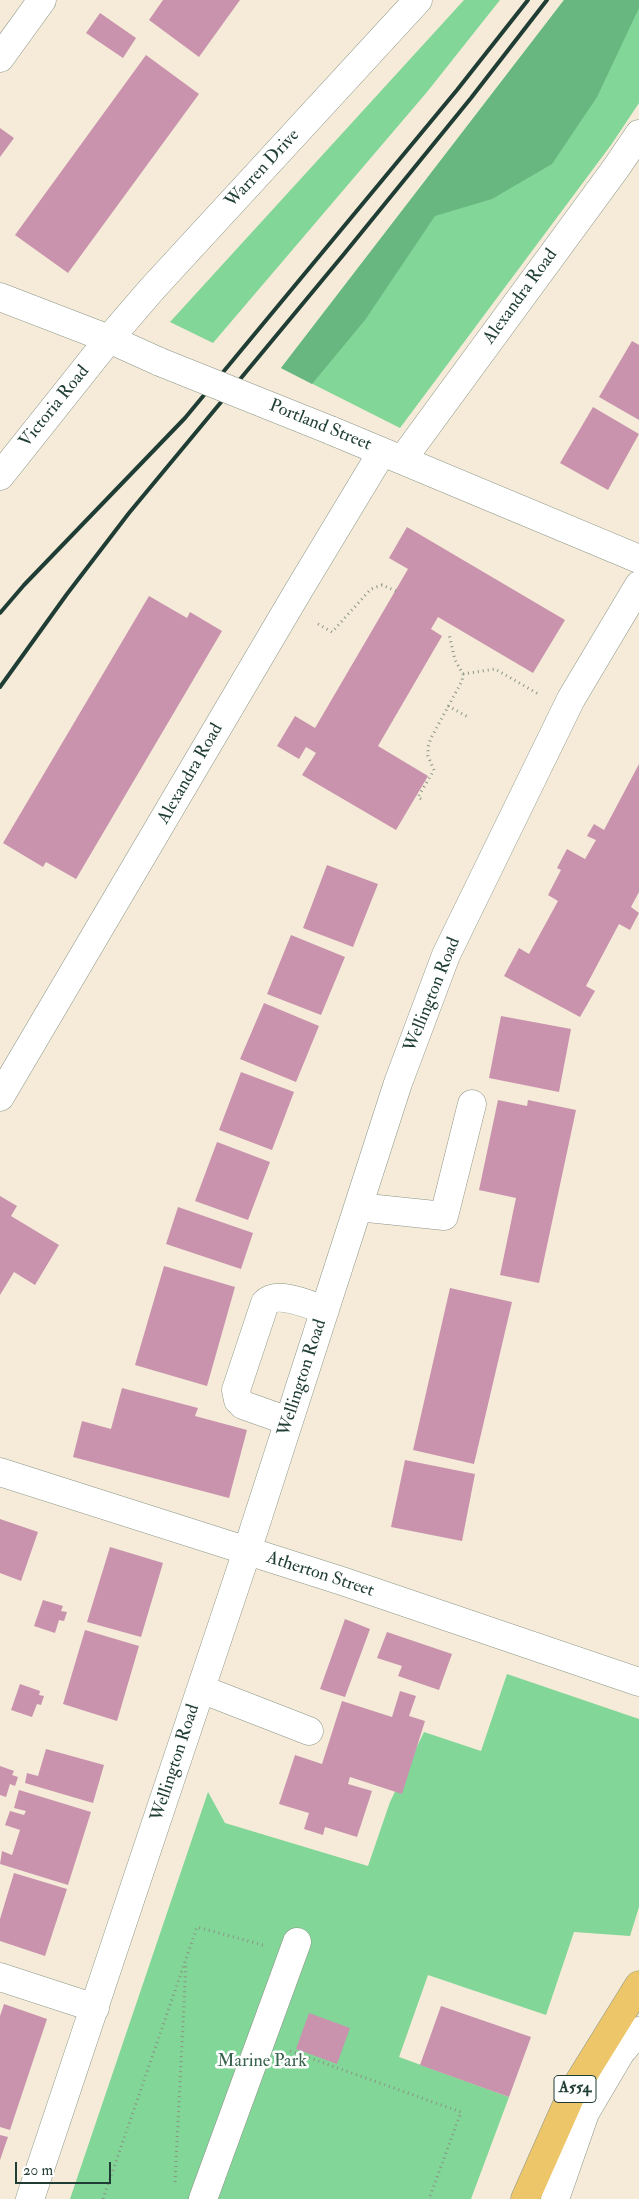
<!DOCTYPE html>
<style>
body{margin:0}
#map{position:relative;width:639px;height:2199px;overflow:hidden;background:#f5ebd8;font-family:"IM FELL Double Pica",serif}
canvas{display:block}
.scale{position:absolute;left:15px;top:2162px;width:96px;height:22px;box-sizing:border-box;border:2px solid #1f3d34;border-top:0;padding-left:6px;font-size:15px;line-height:18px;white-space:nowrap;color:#1f3d34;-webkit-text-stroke:4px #fff;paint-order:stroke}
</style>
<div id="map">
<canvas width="639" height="2199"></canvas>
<div class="scale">20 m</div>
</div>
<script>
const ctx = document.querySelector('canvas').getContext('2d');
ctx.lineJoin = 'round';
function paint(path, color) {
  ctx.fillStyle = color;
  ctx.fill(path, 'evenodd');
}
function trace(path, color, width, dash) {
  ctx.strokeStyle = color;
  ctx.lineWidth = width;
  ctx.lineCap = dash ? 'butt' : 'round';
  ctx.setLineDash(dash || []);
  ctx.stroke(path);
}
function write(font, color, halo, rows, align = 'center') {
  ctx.font = font + ' "IM FELL Double Pica",serif';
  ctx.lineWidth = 5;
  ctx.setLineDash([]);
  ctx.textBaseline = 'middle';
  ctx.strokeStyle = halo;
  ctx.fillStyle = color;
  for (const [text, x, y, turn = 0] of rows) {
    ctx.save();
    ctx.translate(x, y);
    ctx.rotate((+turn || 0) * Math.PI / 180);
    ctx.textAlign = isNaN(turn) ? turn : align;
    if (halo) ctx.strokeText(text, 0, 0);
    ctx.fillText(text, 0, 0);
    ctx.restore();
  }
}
const green = new Path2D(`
 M464 0H500L427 92 213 343 170 322Z
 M564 0H639V103L611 145 400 428 281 368Z
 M507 1674 639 1719V1907L630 1936 574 1932 546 2015 428 1975 399 2057 509 2097 471 2199H70L208 1792 225 1823 368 1866 390 1802 424 1732 481 1751Z`);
const forest = new Path2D(`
 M564 0H639V8L597 97 552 164 492 199 435 216 365 320 312 384 281 368Z`);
const building = new Path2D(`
 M163 0H240L199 57 149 20Z
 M100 13 136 38 123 58 86 33Z
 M146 55 199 94 68 273 15 235Z
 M0 128 14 138 0 157Z
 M632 341 639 345V420L599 397Z
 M593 407 639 434 608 490 560 463Z
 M407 527 565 620 533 673 438 617 431 629 442 636 378 746 428 776 396 830 302 775 316 753 306 747 299 759 277 746 295 716 315 728 408 569 389 558Z
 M149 596 187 618 190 612 222 631 76 879 46 862 43 867 3 843Z
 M639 764V892L631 907 639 913 630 930 619 924 586 986 595 991 580 1017 504 976 519 948 529 954 558 901 548 895 561 870 557 868 567 849 585 859 596 840 587 836 594 824 604 830Z
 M327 865 378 884 353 947 303 928Z
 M291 935 345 957 321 1015 267 994Z
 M264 1003 319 1026 296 1082 240 1059Z
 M501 1016 571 1029 559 1092 489 1078Z
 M241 1072 294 1092 272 1150 219 1130Z
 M498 1100 527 1106 528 1100 576 1110 539 1283 500 1275 516 1198 479 1190Z
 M217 1142 270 1162 248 1220 195 1201Z
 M0 1196 17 1206 11 1216 59 1245 35 1285 14 1272 0 1295Z
 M178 1207 253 1233 241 1269 166 1244Z
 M164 1266 235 1287 207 1386 135 1365Z
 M450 1288 512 1302 474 1464 413 1450Z
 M122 1388 198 1408 195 1416 247 1430 229 1498 73 1457 82 1421 111 1429Z
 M405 1460 475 1474 462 1541 391 1527Z
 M0 1519 38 1532 21 1581 0 1573Z
 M110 1547 163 1563 141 1637 87 1622Z
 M43 1600 63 1606 61 1611 67 1612 64 1621 59 1620 55 1633 34 1626Z
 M345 1619 370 1629 345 1697 320 1689Z
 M85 1630 139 1646 117 1721 63 1704Z
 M387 1632 452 1654 439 1690 398 1676 402 1666 377 1658Z
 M20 1684 40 1691 39 1695 44 1696 41 1705 37 1704 32 1717 11 1710Z
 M400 1691 416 1696 409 1716 425 1721 402 1794 350 1777 348 1784 372 1791 357 1837 325 1827 323 1835 304 1829 309 1813 279 1804 295 1755 322 1764 342 1701 392 1717Z
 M46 1749 104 1765 93 1803 25 1783 27 1773 38 1776Z
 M0 1766 14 1771 12 1775 18 1777 15 1786 10 1784 6 1797 0 1795Z
 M19 1790 91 1812 68 1885 0 1864 2 1851 12 1855 20 1830 5 1825 10 1811 24 1815 26 1811 14 1808Z
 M14 1873 67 1889 45 1956 0 1941V1919Z
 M4 2004 47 2019 10 2130 0 2127V2016Z
 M441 2006 531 2037 509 2097 420 2065Z
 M309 2013 350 2028 337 2064 296 2049Z
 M0 2135 8 2137 0 2160Z`);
const path = new Path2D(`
 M318 624 332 632 371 589 382 585 396 591
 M463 674 495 669 540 695
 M448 706 468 717
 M421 799 418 797 434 770 428 756V747L431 738 462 681 463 674 455 660 449 634
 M290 2051 461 2112 429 2199
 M175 2182 186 1963
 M103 2199 197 1927 263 1945`);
const minor = new Path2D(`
 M0 58 42 0
 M0 297 109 339 160 362
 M330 430 639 559
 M402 460 616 168 639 134
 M0 476 109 339 152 289 418 0
 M0 1097 297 593 382 452
 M358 1207 444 1216 472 1104
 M288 1421 243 1405 238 1400 236 1390 265 1303C278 1290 309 1305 325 1310
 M0 1472 342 1581 639 1682
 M201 1689 309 1731
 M0 1977 95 2008
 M30 2199 247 1551 398 1083 446 955 571 699 639 585
 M203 2199 297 1942
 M555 2199 585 2113 621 2052 639 2031`);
const major = new Path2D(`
 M525 2199 572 2093 639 1985`);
const rail = new Path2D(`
 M0 613 24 585 185 418 457 90 528 0
 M0 687 67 594 129 513 344 254 471 98 547 0`);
const minorBridge = new Path2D(`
 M160 362 330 430`);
const shields = [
 [575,2089,42]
];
const shieldNames = [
 ["A554",575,2089]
];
const streetNames = [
 ["Warren Drive",263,169,-47],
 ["Alexandra Road",521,297,-54],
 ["Victoria Road",55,407,-51],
 ["Portland Street",320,426,22],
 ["Alexandra Road",191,774,-60],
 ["Wellington Road",433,995,-68],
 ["Wellington Road",303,1378,-72],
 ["Atherton Street",320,1575,18],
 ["Wellington Road",176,1763,-72]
];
const parkNames = [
 ["Marine Park",262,2062]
];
paint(green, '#82d698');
paint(forest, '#69b780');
paint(building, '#c993ae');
trace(minor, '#8a9486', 29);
trace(major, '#8a9486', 29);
trace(path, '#8a9486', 3, [1, 4]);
trace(minor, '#fff', 28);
trace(major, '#ecc669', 28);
trace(rail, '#1f3d34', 4);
trace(minorBridge, '#8a9486', 29, []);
trace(minorBridge, '#fff', 28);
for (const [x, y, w] of shields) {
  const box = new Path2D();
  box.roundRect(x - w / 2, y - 13.5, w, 27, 4);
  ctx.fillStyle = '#fff';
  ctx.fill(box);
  trace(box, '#1f3d34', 1);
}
write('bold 16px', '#1f3d34', null, shieldNames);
write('18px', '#1f3d34', '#fff', streetNames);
write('18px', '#38634d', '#fff', parkNames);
</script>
